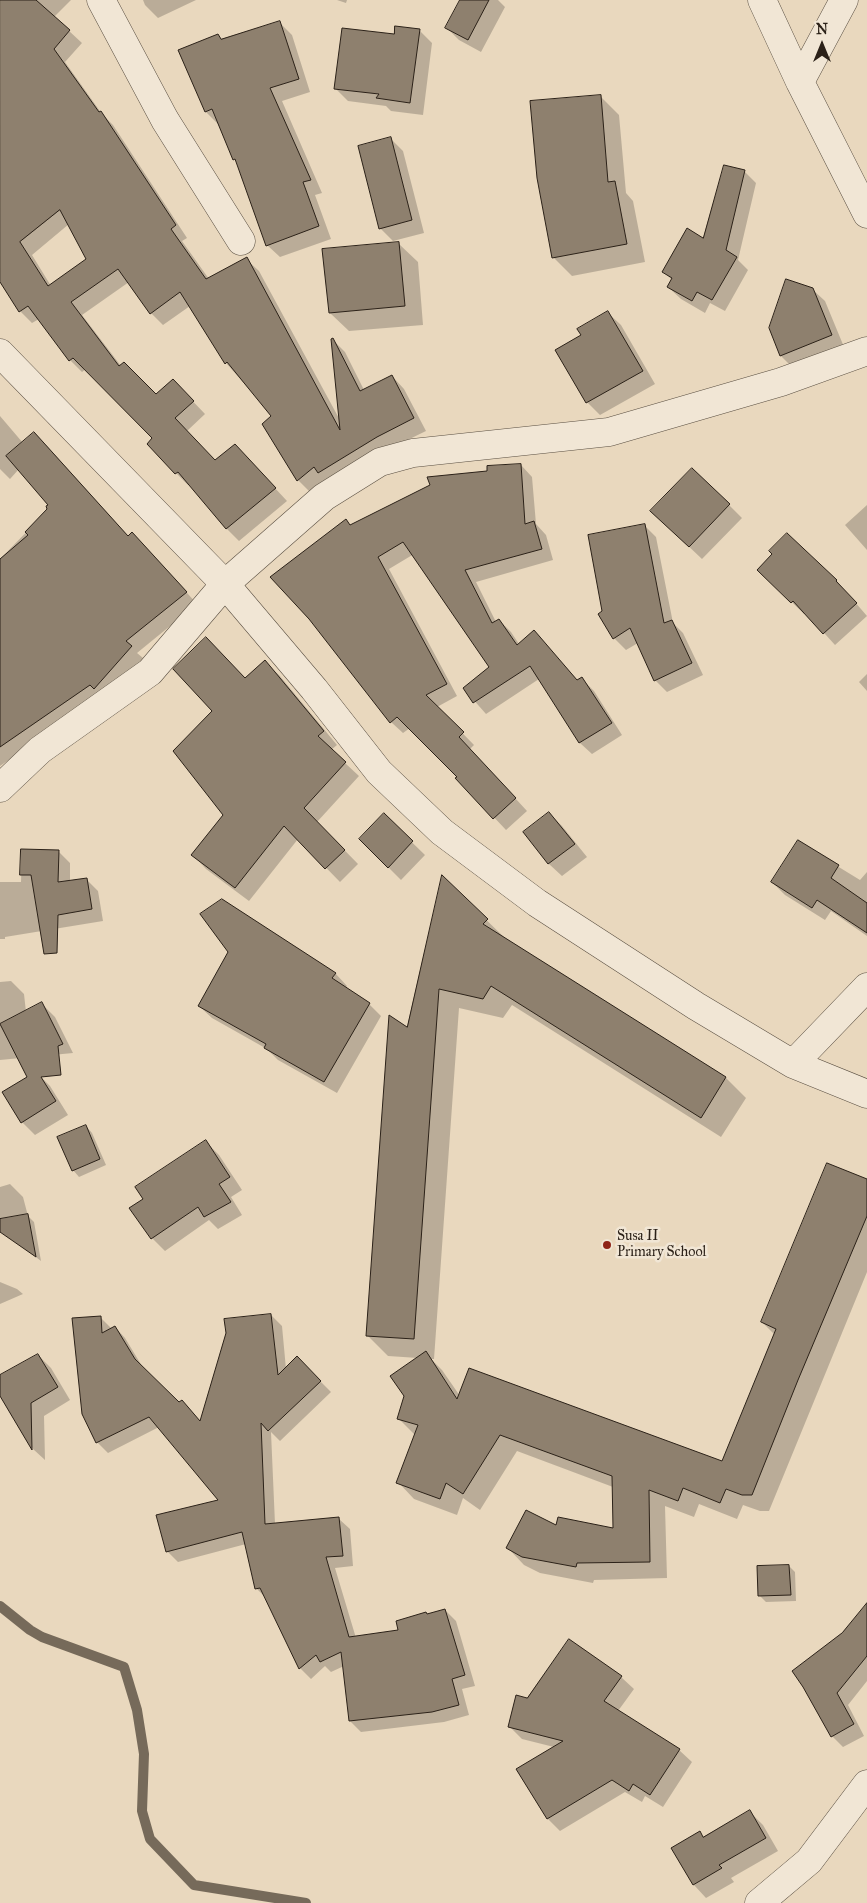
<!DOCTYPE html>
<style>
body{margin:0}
#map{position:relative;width:867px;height:1903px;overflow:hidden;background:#e9d8be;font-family:"IM FELL Great Primer",serif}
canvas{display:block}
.north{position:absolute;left:797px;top:20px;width:50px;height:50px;-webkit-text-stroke:4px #f1e6d5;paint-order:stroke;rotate:0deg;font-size:14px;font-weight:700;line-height:20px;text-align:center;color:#2b2118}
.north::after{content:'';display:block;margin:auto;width:18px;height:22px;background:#2b2118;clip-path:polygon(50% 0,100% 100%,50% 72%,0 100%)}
</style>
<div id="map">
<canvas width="867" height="1903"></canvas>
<div class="north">N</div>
</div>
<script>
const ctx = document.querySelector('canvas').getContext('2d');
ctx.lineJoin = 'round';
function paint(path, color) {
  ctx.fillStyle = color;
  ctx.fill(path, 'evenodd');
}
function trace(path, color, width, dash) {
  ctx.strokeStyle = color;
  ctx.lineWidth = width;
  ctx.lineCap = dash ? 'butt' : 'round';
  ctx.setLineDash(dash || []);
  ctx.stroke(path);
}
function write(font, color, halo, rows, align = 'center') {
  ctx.font = font + ' "IM FELL Great Primer",serif';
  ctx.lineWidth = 5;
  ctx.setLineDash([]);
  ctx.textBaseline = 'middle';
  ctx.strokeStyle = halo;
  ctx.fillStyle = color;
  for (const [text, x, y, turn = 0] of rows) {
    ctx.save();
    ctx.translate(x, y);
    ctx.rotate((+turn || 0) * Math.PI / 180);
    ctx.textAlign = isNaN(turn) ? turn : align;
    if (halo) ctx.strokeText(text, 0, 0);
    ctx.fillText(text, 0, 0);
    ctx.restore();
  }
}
const shadow = new Path2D(`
 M0 0H71L54 17 82 43 65 62 102 114 113 125 187 238 182 241 209 279 246 259 259 271 341 422 333 340 345 352 364 390 392 376 404 389 426 431 389 449 331 484 326 479 310 492 298 480 273 416 226 363 190 306 163 325 151 313 129 282 82 315 121 366 156 396 185 393 205 414 187 431 215 461 247 458 287 501 239 541 227 529 190 484 188 485 176 473 154 438 86 369 82 372 70 360 39 319 32 323 20 311 0 279ZM69 224 88 259 51 286 32 255Z
 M143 0H196L158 18 145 5Z
 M337 0H347L346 3Z
 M461 0H498L505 7 481 52 459 40 446 27Z
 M280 23 292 35 310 92 282 101 322 193 315 195 331 239 280 257 267 245 237 162 234 159 218 124 206 112 218 35 222 40Z
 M419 30 432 43 423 115 391 111 386 106 348 101 335 88 395 35Z
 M600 96 619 115 626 193 633 201 645 262 572 276 553 257Z
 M390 138 403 151 424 233 393 241 380 228Z
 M744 171 756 183 738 260 748 270 725 311 710 303 705 313 681 299 668 287 672 280 664 272 704 239Z
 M399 244 418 262 423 325 349 331 330 313Z
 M812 289 825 301 844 347 793 368 781 356Z
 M608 313 621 325 655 384 600 415 587 402 582 335Z
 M0 416 23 443 46 445 129 537 144 545 197 604 137 653 143 658 107 699 102 695 0 766V559L49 509 50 505 19 469 10 479 0 469Z
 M521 465 532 477 536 524 546 535 553 560 476 582 496 622 499 620 511 632 519 644 534 632 578 681 582 679 594 691 622 735 592 754 580 743 539 679 486 714 464 689 491 667 414 554 389 569 457 696 437 707 474 745 470 749 527 811 506 830 457 778 459 777 410 728 403 733 391 722 310 619 346 521 351 526 488 472Z
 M729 505 742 518 702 559 665 524Z
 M867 505V550L845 525Z
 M644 525 656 537 673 623 683 633 703 675 667 692 655 680 638 643 626 650 614 638 604 611Z
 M759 570 836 580 867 616 835 645 805 612 804 614Z
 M265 662 279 675 337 745 331 750 359 776 317 822 358 864 340 882 298 839 249 901 206 869 193 855 224 815 245 679Z
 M867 674V691L859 682Z
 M549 813 562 826 587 857 562 876 549 864 524 833Z
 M384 815 425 855 401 880 360 839Z
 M798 842 860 880 867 872V936L831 911 825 920 785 895 772 882Z
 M22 850 58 851 70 863V882L86 879 98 891 103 921 5 937V939H0V882H21Z
 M443 878 508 941 726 1078 746 1098 721 1137 512 1005 503 1018 459 1008 434 1359H431L442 1370 460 1396 722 1463 775 1335 762 1322 867 1180V1272L769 1511H760L743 1505 737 1519 699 1504 694 1517 665 1506 667 1578 594 1580 593 1583 540 1573 524 1565 508 1548 557 1527 614 1530 613 1487 517 1451 480 1510 463 1498 457 1515 414 1499 398 1482 415 1435 399 1419 418 1358 388 1356 367 1335 408 1029Z
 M335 973 347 986 345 989 369 1004 381 1016 337 1093 278 1060 267 1049 212 1018 199 1006Z
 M11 981 24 994 26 1012 42 1004 55 1017 73 1053 0 1060V982Z
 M37 1073 50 1086 68 1115 35 1135 22 1122Z
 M86 1126 92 1133 106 1165 79 1177 73 1170Z
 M206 1142 219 1155 242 1190 231 1197 242 1215 218 1229 209 1220 165 1251 152 1238 144 1199Z
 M10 1184 23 1197 28 1216 34 1222 41 1261 0 1230V1187Z
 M0 1282 17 1289 23 1294 0 1304Z
 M271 1315 282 1326 286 1369 297 1358 331 1392 280 1441 271 1432 275 1524 339 1519 350 1529 353 1566 335 1568 356 1638 400 1631 427 1615 445 1610 456 1621 475 1686 462 1689 469 1715 444 1722 361 1732 350 1721 344 1666 331 1672 325 1666 311 1679 300 1668 266 1598 256 1588 246 1544 178 1562 167 1551 220 1500 159 1427 108 1453 97 1442 100 1317 112 1329 115 1327 125 1338 145 1371 201 1422Z
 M38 1355 51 1368 70 1400 44 1416 45 1460 33 1449 0 1393V1377Z
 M789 1566 795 1572 796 1601 766 1602 760 1596Z
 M867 1618V1681L848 1705 864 1736 843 1747 832 1736 804 1686Z
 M621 1677 634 1689 618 1711 679 1750 692 1762 663 1807 645 1796 642 1802 625 1792 560 1831 548 1819 518 1769 554 1747 522 1739 509 1726 528 1699Z
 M750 1812 763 1825 778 1851 731 1878 734 1882 706 1898 694 1885 699 1833 705 1838Z`);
const stream = new Path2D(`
 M0 1606 30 1630 42 1637 124 1667 137 1710 144 1754 142 1811 150 1839 194 1885 306 1903`);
const building = new Path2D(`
 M0 0H36L70 30 54 49 99 112 101 111 176 225 171 229 206 279 247 257 340 430 331 339 333 338 360 391 392 375 414 418 377 437 318 473 314 467 297 481 262 424 271 416 227 362 225 364 180 292 150 314 118 269 71 302 119 366 124 362 156 394 173 379 194 401 175 418 215 460 235 444 276 488 226 529 178 472 175 474 147 444 152 438 73 358 69 361 28 306 19 312 0 282ZM60 210 86 259 48 286 20 242Z
 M460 0H489L468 40 445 28Z
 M280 21 299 79 270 88 311 180 303 182 319 226 266 246 235 159 233 160 212 109 205 112 178 50 218 34 221 39Z
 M395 26 420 29 410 103 376 98 379 94 334 89 342 28 394 34Z
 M601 95 608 182 615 181 627 244 552 258 537 178 530 101Z
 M391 137 412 220 379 229 358 146Z
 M724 165 745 170 726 250 737 257 712 300 697 292 692 301 667 287 672 278 662 272 687 228 703 238Z
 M399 242 405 306 329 313 322 249Z
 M786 279 813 288 832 335 780 356 769 328Z
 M608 311 643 371 586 403 555 350 581 335 577 329Z
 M34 432 128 536 132 532 187 592 126 641 132 646 94 689 90 685 0 747V559L28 535 25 532 47 509 46 506 48 505 6 456Z
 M521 464 525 524 534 521 542 549 465 570 492 623 499 619 517 645 534 630 577 680 582 677 612 723 579 743 530 666 473 703 463 688 489 667 403 542 378 557 447 684 426 695 464 732 459 737 516 798 493 819 455 778 457 777 397 717 390 723 309 619 270 577 346 519 350 525 430 485 427 477 487 471V466Z
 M692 468 730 504 689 547 650 511Z
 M645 524 664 623 672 620 692 663 654 681 630 628 613 639 598 614 602 611 588 535Z
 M787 533 837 580 836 581 857 603 823 634 793 601 791 603 757 570 772 554 769 551Z
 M206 637 245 678 265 660 324 731 318 736 346 762 304 808 345 850 325 869 284 826 235 888 191 855 223 815 173 751 212 711 173 669Z
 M549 812 575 844 548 864 523 832Z
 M384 813 413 841 388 868 359 839Z
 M798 840 839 865 831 878 867 903V933L817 900 812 908 771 882Z
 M21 849 59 850 58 882 87 878 92 909 58 915 57 953 44 954 31 875H20Z
 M442 875 488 919 483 924 726 1077 701 1118 491 986 483 999 439 989 414 1339 366 1336 389 1015 407 1027Z
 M222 899 336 973 332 978 370 1003 324 1082 264 1048 266 1044 198 1006 228 952 200 914Z
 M42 1002 63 1044 58 1046 61 1075 41 1077 56 1101 21 1123 2 1092 27 1077 0 1024Z
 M86 1125 100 1159 72 1171 57 1137Z
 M206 1140 230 1177 219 1184 231 1202 204 1217 198 1207 151 1239 129 1208 143 1199 135 1187Z
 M827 1163 867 1179V1216L798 1380 752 1495H742L726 1489 720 1503 683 1488 678 1501 649 1490 650 1562 577 1563 576 1567 522 1557 506 1548 526 1510 556 1525 558 1517 613 1528 612 1476 500 1435 463 1494 446 1483 440 1499 396 1483 418 1425 397 1419 404 1396 390 1376 426 1351 457 1399 469 1368 722 1461 776 1329 761 1322Z
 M28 1214 36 1257 0 1232V1219Z
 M271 1314 278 1375 297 1356 321 1381 268 1431 261 1423 265 1524 339 1517 343 1556 326 1557 349 1637 398 1630 396 1621 426 1612 427 1614 445 1609 465 1675 452 1679 459 1705 432 1712 349 1721 341 1652 320 1662 316 1655 299 1669 260 1588 255 1589 242 1532 166 1552 156 1515 218 1500 149 1417 96 1443 82 1414 72 1318 101 1316 102 1333 115 1326 135 1359 179 1402 182 1400 200 1421 226 1333 224 1319Z
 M38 1354 58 1387 31 1403 32 1450 0 1396V1375Z
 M789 1565 791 1595 758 1596 757 1566Z
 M867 1603V1656L837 1693 854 1724 831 1737 803 1687 792 1671 842 1633Z
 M569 1639 622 1676 604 1701 680 1749 650 1795 633 1784 629 1791 612 1780 547 1819 516 1769 563 1741 508 1727 516 1695 527 1698Z
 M750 1810 766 1838 719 1865 722 1868 693 1885 671 1848 700 1831 703 1837Z`);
const minor = new Path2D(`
 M101 0 165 120 241 241
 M762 0 800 82 867 214
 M800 82 844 0
 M0 353 225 584 314 689 379 772 442 832 537 903 696 1006 793 1064 867 1094
 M0 788 40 750 150 672 225 584 324 497 380 462 413 453 609 432 781 382 867 351
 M793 1064 867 987
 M759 1903 809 1861 867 1784`);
const markers = [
 [607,1245,5,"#8f2418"]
];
const poiNames = [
 ["Susa II",617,1237],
 ["Primary School",617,1253]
];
paint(shadow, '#0003');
trace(stream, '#766a5a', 10);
paint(building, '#8e806e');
trace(building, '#2b2118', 1);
trace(minor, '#5a4f42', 29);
trace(minor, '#f1e6d5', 28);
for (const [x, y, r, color] of markers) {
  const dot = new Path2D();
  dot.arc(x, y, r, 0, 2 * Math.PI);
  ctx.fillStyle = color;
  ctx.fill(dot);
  trace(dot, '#f1e6d5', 2);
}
write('14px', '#2b2118', '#f1e6d5', poiNames, 'left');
</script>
